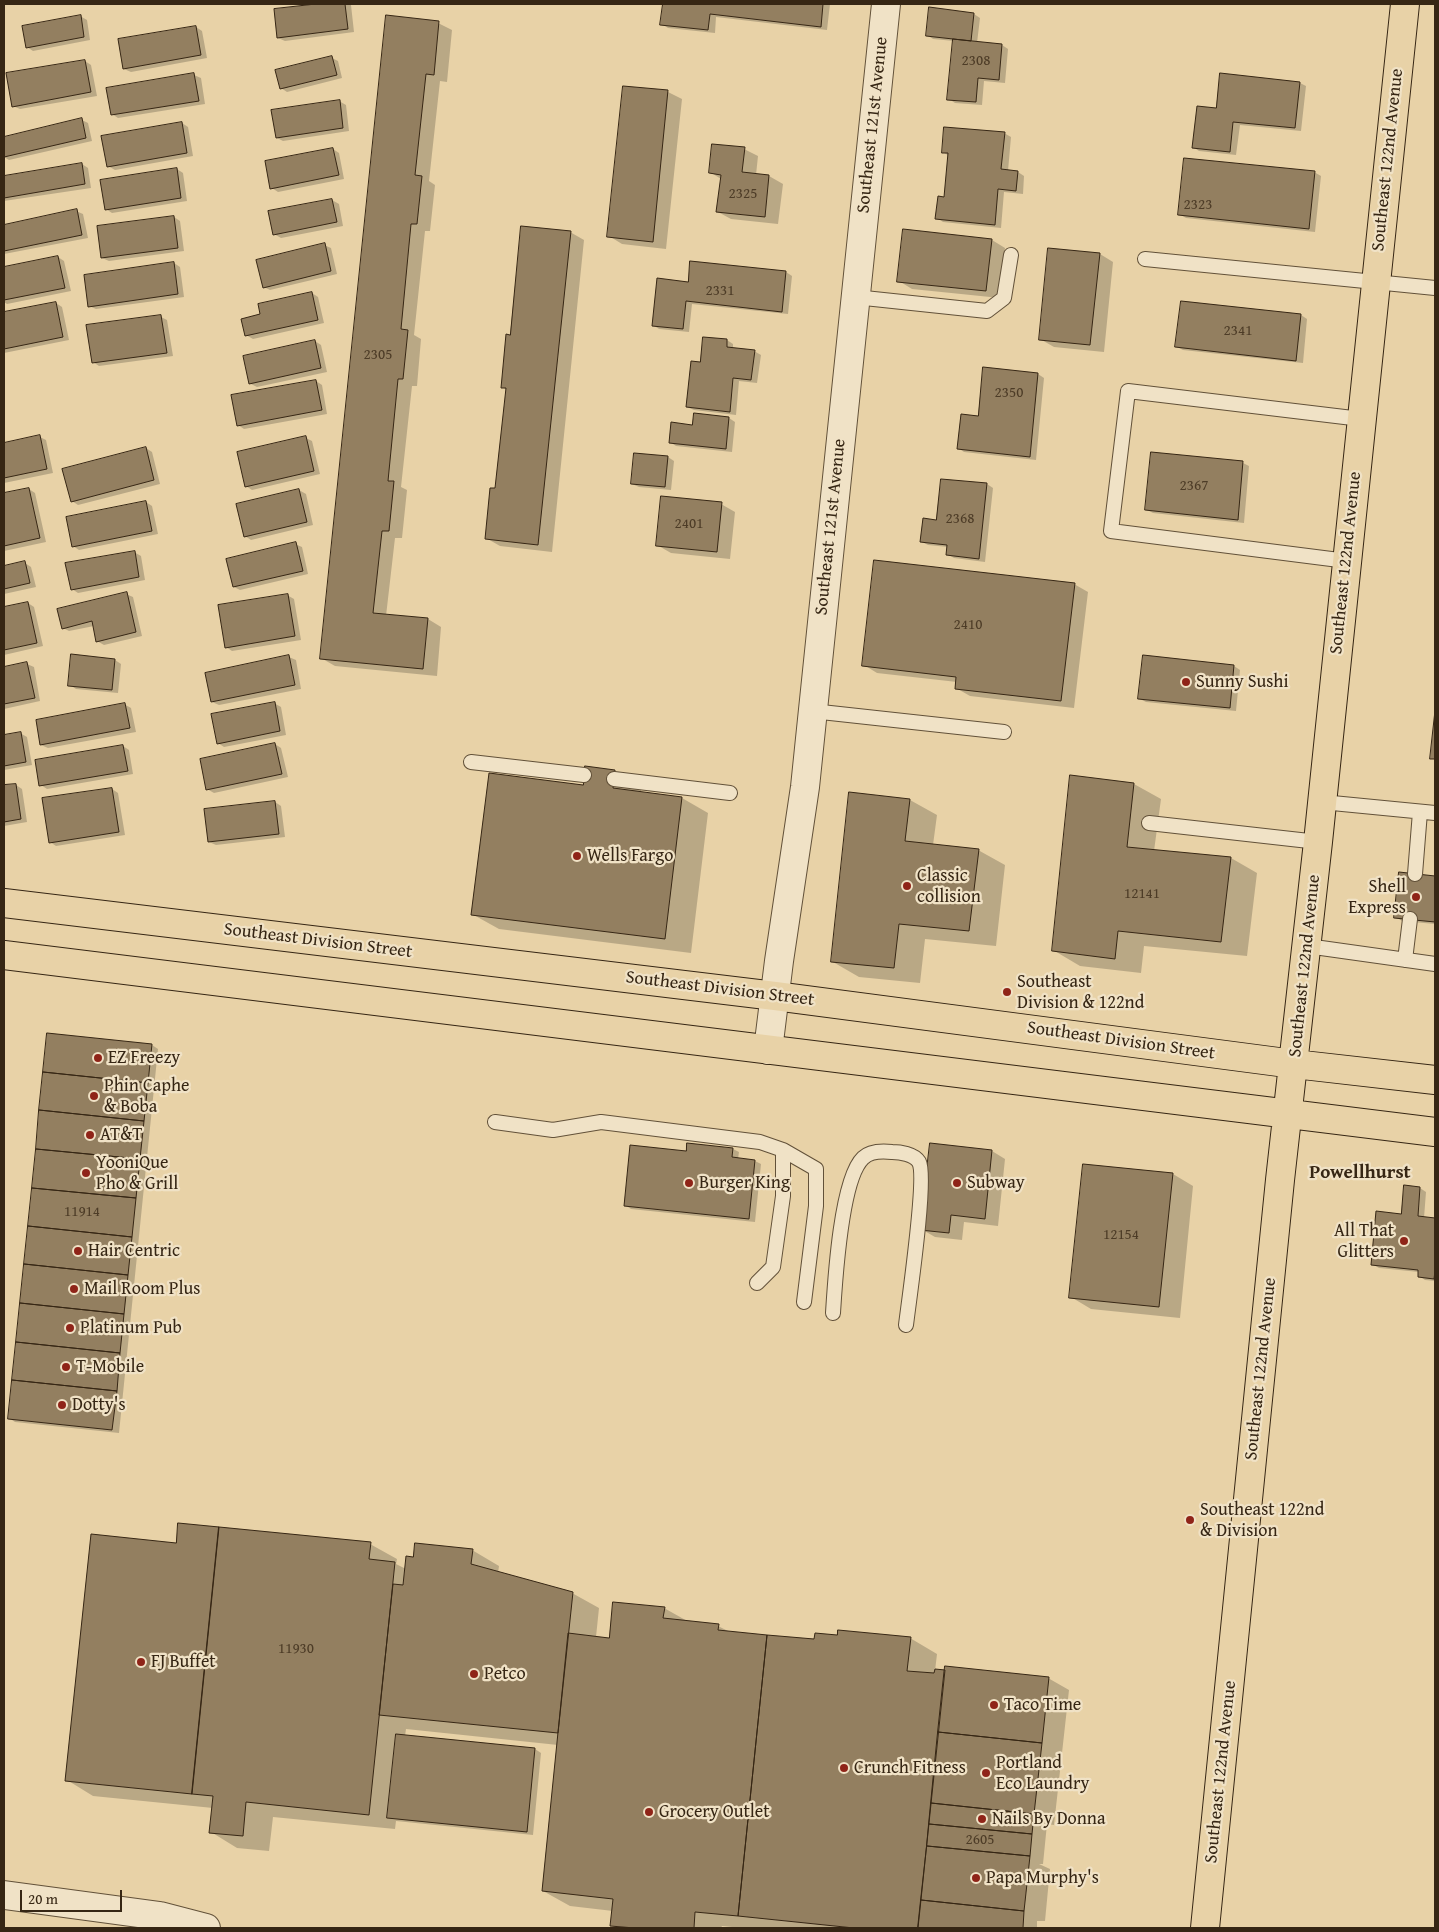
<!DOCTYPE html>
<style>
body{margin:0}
#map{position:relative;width:1439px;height:1932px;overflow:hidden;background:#e8d2a7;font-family:"Gentium Book Plus",serif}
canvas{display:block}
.frame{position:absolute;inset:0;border:5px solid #362614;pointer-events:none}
.scale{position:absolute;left:20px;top:1890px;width:102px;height:22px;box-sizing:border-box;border:2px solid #362614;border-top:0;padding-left:6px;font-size:15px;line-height:18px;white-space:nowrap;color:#362614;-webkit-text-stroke:4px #f0e2c6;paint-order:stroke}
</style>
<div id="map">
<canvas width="1439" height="1932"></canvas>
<div class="frame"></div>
<div class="scale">20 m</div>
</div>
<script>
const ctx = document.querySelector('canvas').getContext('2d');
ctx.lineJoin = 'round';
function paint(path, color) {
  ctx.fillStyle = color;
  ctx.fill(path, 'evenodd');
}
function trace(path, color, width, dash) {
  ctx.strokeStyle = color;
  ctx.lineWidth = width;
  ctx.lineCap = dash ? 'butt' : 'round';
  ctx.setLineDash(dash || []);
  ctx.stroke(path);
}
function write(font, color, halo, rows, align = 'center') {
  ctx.font = font + ' "Gentium Book Plus",serif';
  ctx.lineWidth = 4.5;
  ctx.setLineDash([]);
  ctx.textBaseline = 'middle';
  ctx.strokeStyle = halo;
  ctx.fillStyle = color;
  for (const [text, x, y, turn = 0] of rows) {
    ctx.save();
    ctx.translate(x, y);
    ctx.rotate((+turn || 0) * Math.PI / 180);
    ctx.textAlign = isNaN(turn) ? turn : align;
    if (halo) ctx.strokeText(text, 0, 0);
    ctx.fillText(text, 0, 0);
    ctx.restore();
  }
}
const shadow = new Path2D(`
 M326 4 351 5 354 32 285 41 278 38 275 10Z
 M664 4H830L827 30 716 17 715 33 668 28 662 24Z
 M930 9 974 14 980 18 977 43 1002 45 1008 49 1005 83 984 81 982 105 955 103 949 99 954 41 933 39 927 35Z
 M80 16 87 20 90 40 33 51 27 47Z
 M387 17 438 23 452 30 447 82 440 81 429 181 435 185 430 231H425L414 335 421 339 417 386H412L401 487 407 490 402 538H395L386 616 428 619 441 627 437 676 335 666 321 658Z
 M196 27 202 31 207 58 131 72 124 69Z
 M332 58 338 61 342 78 287 92 281 88Z
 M85 61 91 65 97 96 20 109 13 106Z
 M1221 74 1300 83 1306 86 1301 131 1240 125 1236 155 1199 151 1193 147 1217 109Z
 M194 75 201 78 205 104 118 118 112 114Z
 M624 87 668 92 682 99 666 249 622 244 609 236Z
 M339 101 346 105 349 131 283 141 277 138Z
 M82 120 88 123 92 141 9 160 4 157V138Z
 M182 123 188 127 193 156 115 170 108 166Z
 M1004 133 1011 137 1008 171 1018 172 1024 176 1023 194 1004 192 1001 228 943 222 937 218 945 198 949 156 943 152Z
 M333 149 339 153 344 179 278 192 272 188Z
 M744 149 758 156 756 175 769 176 783 184 778 224 731 219 718 212 721 179 710 172Z
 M82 164 88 168 91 188 4 201V177Z
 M177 169 183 173 187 201 112 213 106 209Z
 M1314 172 1321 176 1315 232 1186 218 1179 214Z
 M332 200 339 204 343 226 281 238 274 234Z
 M76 211 83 214 88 238 4 254V226Z
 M174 217 180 221 184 251 109 261 102 258Z
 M570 232 584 240 552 552 500 546 486 538 496 490 507 390 502 387 511 336Z
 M992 240 1005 248 1000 298 912 289 899 281Z
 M324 245 331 248 337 274 270 290 264 287Z
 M1100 254 1113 262 1104 352 1054 347 1040 339Z
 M58 257 64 261 71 291 7 304 4 302V268Z
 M691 262 786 272 792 276 788 314 692 304 689 332 659 329 653 325 689 283Z
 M174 263 180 267 184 297 96 309 89 306Z
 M312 293 318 297 324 323 253 339 246 335 262 315Z
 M1182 302 1301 315 1307 319 1303 363 1183 350 1177 347Z
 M56 303 62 307 69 340 4 353V313Z
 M161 317 167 320 173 356 99 366 93 362Z
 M727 340 733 344V349L754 351 761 355 757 383 739 381 736 415 694 410 687 407 701 364Z
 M315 341 321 345 327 372 257 387 251 384Z
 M984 369 1038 374 1044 378 1036 460 964 452 958 448 979 417Z
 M316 381 322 385 327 414 244 429 238 425Z
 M729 418 735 422 732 452 676 446 670 442 693 427Z
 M40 437 46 440 53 473 4 483V444Z
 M306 438 312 441 320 474 252 490 246 486Z
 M146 448 152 452 160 484 78 505 72 501Z
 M635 454 668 457 674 461 671 490 639 487 632 484Z
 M1152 454 1243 463 1249 466 1244 523 1153 513 1147 510Z
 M987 484 993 488 985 562 954 558 947 554 948 547 928 545 922 542 937 521Z
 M29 489 35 493 46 542 4 551V494Z
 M299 490 306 494 313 525 251 540 245 536Z
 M146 502 152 506 158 534 79 550 73 546Z
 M721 504 735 512 730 559 671 553 657 545Z
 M295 544 302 547 308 574 240 590 234 587Z
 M134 552 141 556 145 580 78 593 72 589Z
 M25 563 31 567 36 587 4 594V568Z
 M1074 584 1088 592 1074 708 970 696 956 688 957 682 877 673 864 665Z
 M126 594 133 597 142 636 104 645 97 641 94 626 69 631 63 628Z
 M287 595 294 599 301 640 232 651 226 647Z
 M28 603 34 607 43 646 4 655V608Z
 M289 657 296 660 301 689 219 705 212 702Z
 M115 660 121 664 118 693 76 689 70 685Z
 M27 664 34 667 40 701 4 709V669Z
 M1234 666 1240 670 1236 711 1146 702 1140 699Z
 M274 703 281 707 286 735 224 747 218 743Z
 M124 704 131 708 136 732 48 748 41 745Z
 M20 733 27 737 32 765 4 770V736Z
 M275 744 281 748 288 777 214 793 207 789Z
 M123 746 129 750 133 774 47 789 41 785Z
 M615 771 641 787V793L682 798 708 813 691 953 499 929 472 914 584 786Z
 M1071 776 1134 784 1161 799 1154 851 1231 858 1257 873 1247 956 1144 946 1141 973 1080 966 1053 950Z
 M16 785 22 789 27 822 4 826V787Z
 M112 789 118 793 125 835 56 846 50 842Z
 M850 793 910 800 937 815 933 845 978 850 1005 865 996 946 925 939 920 983 859 977 833 962Z
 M275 802 281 806 285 837 216 845 209 842Z
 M1400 873 1435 877V924L1402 921 1396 917Z
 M152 1045 158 1049 119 1433 15 1422 9 1418Z
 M733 1149 739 1152 738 1159 755 1161 761 1164 755 1222 631 1209 625 1205 687 1152Z
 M992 1151 1005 1159 998 1226 964 1222 962 1240 935 1237 921 1229Z
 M1173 1174 1193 1186 1180 1318 1091 1309 1071 1297Z
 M1420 1188 1426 1192 1424 1218 1435 1219V1281L1425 1280 1419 1276V1272L1379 1268 1372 1264Z
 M177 1544H370L397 1559 396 1564 406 1569 472 1550 499 1566 498 1573 572 1593 599 1608 596 1637 610 1639 664 1608 689 1622 718 1626 730 1632 815 1641 838 1636 910 1638 937 1654 935 1671 1048 1678 1069 1690 1054 1825 1047 1824 1043 1864H1039L1050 1869 1045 1921H1037V1928H742L722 1926 721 1928H617L611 1925 613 1911 570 1906 543 1891 558 1745 406 1729 405 1736 535 1749 541 1753 533 1835 396 1821 395 1829 273 1817 269 1851 237 1848 211 1832 213 1808 93 1796 67 1780Z`);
const building = new Path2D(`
 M316 4H345L348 29 277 38 274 9Z
 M663 4H823L821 27 710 14 708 30 660 25Z
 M929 7 974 13 971 41 926 36Z
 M81 15 84 37 26 48 22 26Z
 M386 15 439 21 434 75 426 74 415 175 422 176 417 224H411L401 329 408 330 403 379H398L388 481H394L389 531H382L373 613 428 618 423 669 320 659Z
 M196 26 201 55 123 69 118 39Z
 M953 39 1002 44 999 80 978 78 976 102 947 100Z
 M332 56 337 75 280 89 275 70Z
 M85 60 91 92 12 107 6 73Z
 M194 73 199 101 111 115 106 88Z
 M1220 73 1300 82 1295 128 1233 122 1230 152 1192 148 1197 106 1216 108Z
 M623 86 668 90 653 242 607 237Z
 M340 100 343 128 276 138 271 110Z
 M82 118 86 138 4 157V137Z
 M182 122 187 153 107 167 101 136Z
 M944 127 1005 132 1001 169 1018 171 1016 191 998 189 995 225 935 219 938 196 944 197 948 153H942Z
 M712 144 745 147 742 172 769 175 765 217 716 212 721 175 709 173Z
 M333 148 339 175 270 189 265 161Z
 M1184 158 1315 171 1309 229 1178 215Z
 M82 163 85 184 4 198V176Z
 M177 168 181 198 105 210 100 180Z
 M332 199 337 222 273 235 268 211Z
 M77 209 82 235 4 251V225Z
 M174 216 178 248 101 258 97 226Z
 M521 226 571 231 538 545 485 539 490 488H495L506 388H501L506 334 510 335Z
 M903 229 992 239 986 291 897 282Z
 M325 243 331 271 263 288 256 260Z
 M1048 248 1100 253 1090 345 1039 340Z
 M58 256 65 288 4 300V267Z
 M690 261 786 271 782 312 686 301 683 329 652 326 657 278 688 282Z
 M174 262 178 294 88 307 84 275Z
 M312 292 318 320 245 336 241 319 260 314 258 304Z
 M1181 301 1301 314 1296 361 1175 347Z
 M56 302 63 337 4 349V312Z
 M161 315 167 353 92 363 86 325Z
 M703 337 727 339V347L755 350 751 380 733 378 730 412 686 407 691 361 700 362Z
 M315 340 321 368 249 384 243 356Z
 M983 367 1038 373 1030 457 957 449 961 414 978 416Z
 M316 380 322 410 237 426 231 395Z
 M694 413 729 417 726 449 669 443 671 422 692 425Z
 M40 435 47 469 4 478V443Z
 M306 436 314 471 245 487 237 452Z
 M146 447 154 480 71 502 62 469Z
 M1151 452 1243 461 1238 520 1145 510Z
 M634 453 668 456 665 487 631 484Z
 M941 479 987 483 979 559 946 555 947 545 920 542 923 518 936 520Z
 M29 488 40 538 4 546V493Z
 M299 489 307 522 244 537 236 504Z
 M661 496 722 502 717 552 656 546Z
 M146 501 152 531 72 547 66 517Z
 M296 542 303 571 233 587 226 559Z
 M135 551 139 577 71 590 65 563Z
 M874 560 1075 583 1061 701 955 689 956 677 862 666Z
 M25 561 30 583 4 589V566Z
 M127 592 136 632 96 642 92 621 62 629 57 609Z
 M288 594 295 636 225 648 218 605Z
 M28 602 37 643 4 650V607Z
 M71 654 115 659 112 690 68 686Z
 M289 655 295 685 211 702 205 673Z
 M1143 655 1234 665 1230 708 1138 699Z
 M27 662 35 698 4 704V667Z
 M275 702 280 731 217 744 211 714Z
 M125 703 130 728 40 745 36 720Z
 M1435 711V759H1430Z
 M21 732 26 762 4 766V735Z
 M275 743 282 774 206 790 200 759Z
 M123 745 128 771 39 786 35 760Z
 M585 766 615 770 613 788 682 797 665 939 471 915 489 773 583 785Z
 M1070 775 1134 783 1127 847 1231 857 1221 942 1118 931 1115 959 1052 951Z
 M16 784 21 819 4 822V785Z
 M112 788 119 832 49 843 42 798Z
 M849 792 910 799 905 841 979 849 969 931 899 924 894 968 831 962Z
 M275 801 279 834 208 842 204 809Z
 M1399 872 1435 876V922L1394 918Z
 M47 1033 152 1044 148 1083 43 1072Z
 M43 1072 148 1083 144 1121 39 1110Z
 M39 1110 144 1121 140 1159 36 1149Z
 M687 1143 733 1148 732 1157 755 1160 749 1219 624 1206 630 1145 686 1151Z
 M930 1143 992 1150 985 1219 951 1215 949 1233 920 1230Z
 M36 1149 140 1159 136 1198 32 1188Z
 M1083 1164 1173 1173 1159 1307 1069 1298Z
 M1404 1185 1420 1187 1418 1216 1435 1218V1271L1434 1279 1418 1277V1270L1371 1265 1376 1211 1401 1214Z
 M32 1188 136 1198 132 1237 28 1226Z
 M28 1226 132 1237 128 1275 24 1264Z
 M24 1264 128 1275 124 1314 20 1303Z
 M20 1303 124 1314 120 1353 16 1342Z
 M16 1342 120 1353 117 1391 12 1380Z
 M12 1380 117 1391 112 1430 8 1419Z
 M178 1523 219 1527 192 1794 65 1781 91 1534 176 1543Z
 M219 1527 371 1542 369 1559 395 1562 369 1815 246 1802 243 1836 209 1833 213 1796 192 1794Z
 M415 1543 473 1549 471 1564 573 1592 558 1733 379 1715 393 1584 403 1585 406 1556 413 1557Z
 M613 1602 665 1607 663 1618 719 1624 718 1630 767 1635 738 1916 695 1912 694 1928H635L610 1926 613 1899 542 1891 568 1633 609 1638Z
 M838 1630 911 1637 907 1671 934 1673 935 1669 945 1670 918 1928H854L738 1916 767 1635 814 1639 815 1633 837 1635Z
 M945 1666 1049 1677 1042 1743 938 1732Z
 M938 1732 1042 1743 1034 1814 931 1803Z
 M396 1734 535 1748 527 1832 387 1818Z
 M931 1803 1034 1814 1032 1834 929 1824Z
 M929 1824 1032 1834 1030 1856 927 1846Z
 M927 1846 1030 1856 1024 1911 921 1900Z
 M921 1900 1024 1911 1023 1928H918Z`);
const lane = new Path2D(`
 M1145 259 1435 288
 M855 297 987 311 1004 298 1011 255
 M1347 561 1111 531 1128 391 1361 419
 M812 711 1004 732
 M471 762 584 775
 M614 779 730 793
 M1322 802 1435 813
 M1149 823 1318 842
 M1415 874 1420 812
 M1307 946 1435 964
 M1405 960 1410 919
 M495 1122 553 1130 601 1122 760 1142 783 1150V1196L773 1267 757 1283
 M783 1150 816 1169V1206L804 1302
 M833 1313C835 1281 841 1179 863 1158 870 1151 883 1151 892 1152 900 1152 914 1154 919 1162 927 1177 909 1300 906 1325`);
const street = new Path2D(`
 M768 1050 779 961 805 787 886 4
 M4 1895 160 1916 206 1928`);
const primary = new Path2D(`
 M4 903 775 996 1294 1064 1435 1080
 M4 955 1435 1132
 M1205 1928 1280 1180 1318 842 1405 4`);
const markers = [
 [1186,682,5,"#8f2418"],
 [577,856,5,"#8f2418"],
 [907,886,5,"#8f2418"],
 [1416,897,5,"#8f2418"],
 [1007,992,5,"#8f2418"],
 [98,1058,5,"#8f2418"],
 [94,1096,5,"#8f2418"],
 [90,1135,5,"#8f2418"],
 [86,1173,5,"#8f2418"],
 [689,1183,5,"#8f2418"],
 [957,1183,5,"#8f2418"],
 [1404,1241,5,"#8f2418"],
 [78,1251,5,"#8f2418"],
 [74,1289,5,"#8f2418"],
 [70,1328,5,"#8f2418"],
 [66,1367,5,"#8f2418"],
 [62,1405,5,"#8f2418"],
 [1190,1520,5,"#8f2418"],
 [141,1662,5,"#8f2418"],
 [474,1674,5,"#8f2418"],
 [994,1705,5,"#8f2418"],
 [844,1768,5,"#8f2418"],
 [986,1773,5,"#8f2418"],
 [649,1812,5,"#8f2418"],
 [982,1819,5,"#8f2418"],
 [976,1878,5,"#8f2418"]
];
const numberNames = [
 ["2308",976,61],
 ["2325",743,194],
 ["2323",1198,205],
 ["2331",720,291],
 ["2341",1238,331],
 ["2305",378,355],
 ["2350",1009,393],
 ["2367",1194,486],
 ["2368",960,519],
 ["2401",689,524],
 ["2410",968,625],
 ["12141",1142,894],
 ["11914",82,1212],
 ["12154",1121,1235],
 ["11930",296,1649],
 ["2605",980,1840]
];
const streetNames = [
 ["Southeast 121st Avenue",873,125,-84],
 ["Southeast 122nd Avenue",1388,160,-84],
 ["Southeast 121st Avenue",831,527,-84],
 ["Southeast 122nd Avenue",1346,563,-84],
 ["Southeast Division Street",318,941,7],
 ["Southeast 122nd Avenue",1305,966,-84],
 ["Southeast Division Street",720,989,7],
 ["Southeast Division Street",1121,1041,8],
 ["Southeast 122nd Avenue",1261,1369,-84],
 ["Southeast 122nd Avenue",1221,1772,-84]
];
const poiNames = [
 ["Sunny Sushi",1196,682],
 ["Wells Fargo",587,856],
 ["Classic",917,876],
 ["collision",917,897],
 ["Shell",1406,887,"right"],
 ["Express",1406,908,"right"],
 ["Southeast",1017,982],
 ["Division & 122nd",1017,1003],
 ["EZ Freezy",108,1058],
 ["Phin Caphe",104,1086],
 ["& Boba",104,1107],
 ["AT&T",100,1135],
 ["YooniQue",96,1163],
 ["Pho & Grill",96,1184],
 ["Burger King",699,1183],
 ["Subway",967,1183],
 ["All That",1394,1231,"right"],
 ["Glitters",1394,1252,"right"],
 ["Hair Centric",88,1251],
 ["Mail Room Plus",84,1289],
 ["Platinum Pub",80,1328],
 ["T-Mobile",76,1367],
 ["Dotty's",72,1405],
 ["Southeast 122nd",1200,1510],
 ["& Division",1200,1531],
 ["FJ Buffet",151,1662],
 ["Petco",484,1674],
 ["Taco Time",1004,1705],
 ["Portland",996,1763],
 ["Eco Laundry",996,1784],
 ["Crunch Fitness",854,1768],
 ["Grocery Outlet",659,1812],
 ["Nails By Donna",992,1819],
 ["Papa Murphy's",986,1878]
];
const neighbourhoodNames = [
 ["Powellhurst",1360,1173]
];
paint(shadow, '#0003');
paint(building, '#937f60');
trace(building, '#362614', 1);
trace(lane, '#625139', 16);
trace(street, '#625139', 30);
trace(primary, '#362614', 30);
trace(lane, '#f0e2c6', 14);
trace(street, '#f0e2c6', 28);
trace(primary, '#e8d2a7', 28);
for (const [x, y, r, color] of markers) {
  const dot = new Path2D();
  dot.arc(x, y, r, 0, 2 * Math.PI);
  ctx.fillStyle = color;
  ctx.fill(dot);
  trace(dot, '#f0e2c6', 2);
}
write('15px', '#4d3c27', null, numberNames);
write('18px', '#362614', '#f0e2c6', streetNames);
write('18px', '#362614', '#f0e2c6', poiNames, 'left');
write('bold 19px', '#362614', '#f0e2c6', neighbourhoodNames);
</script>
